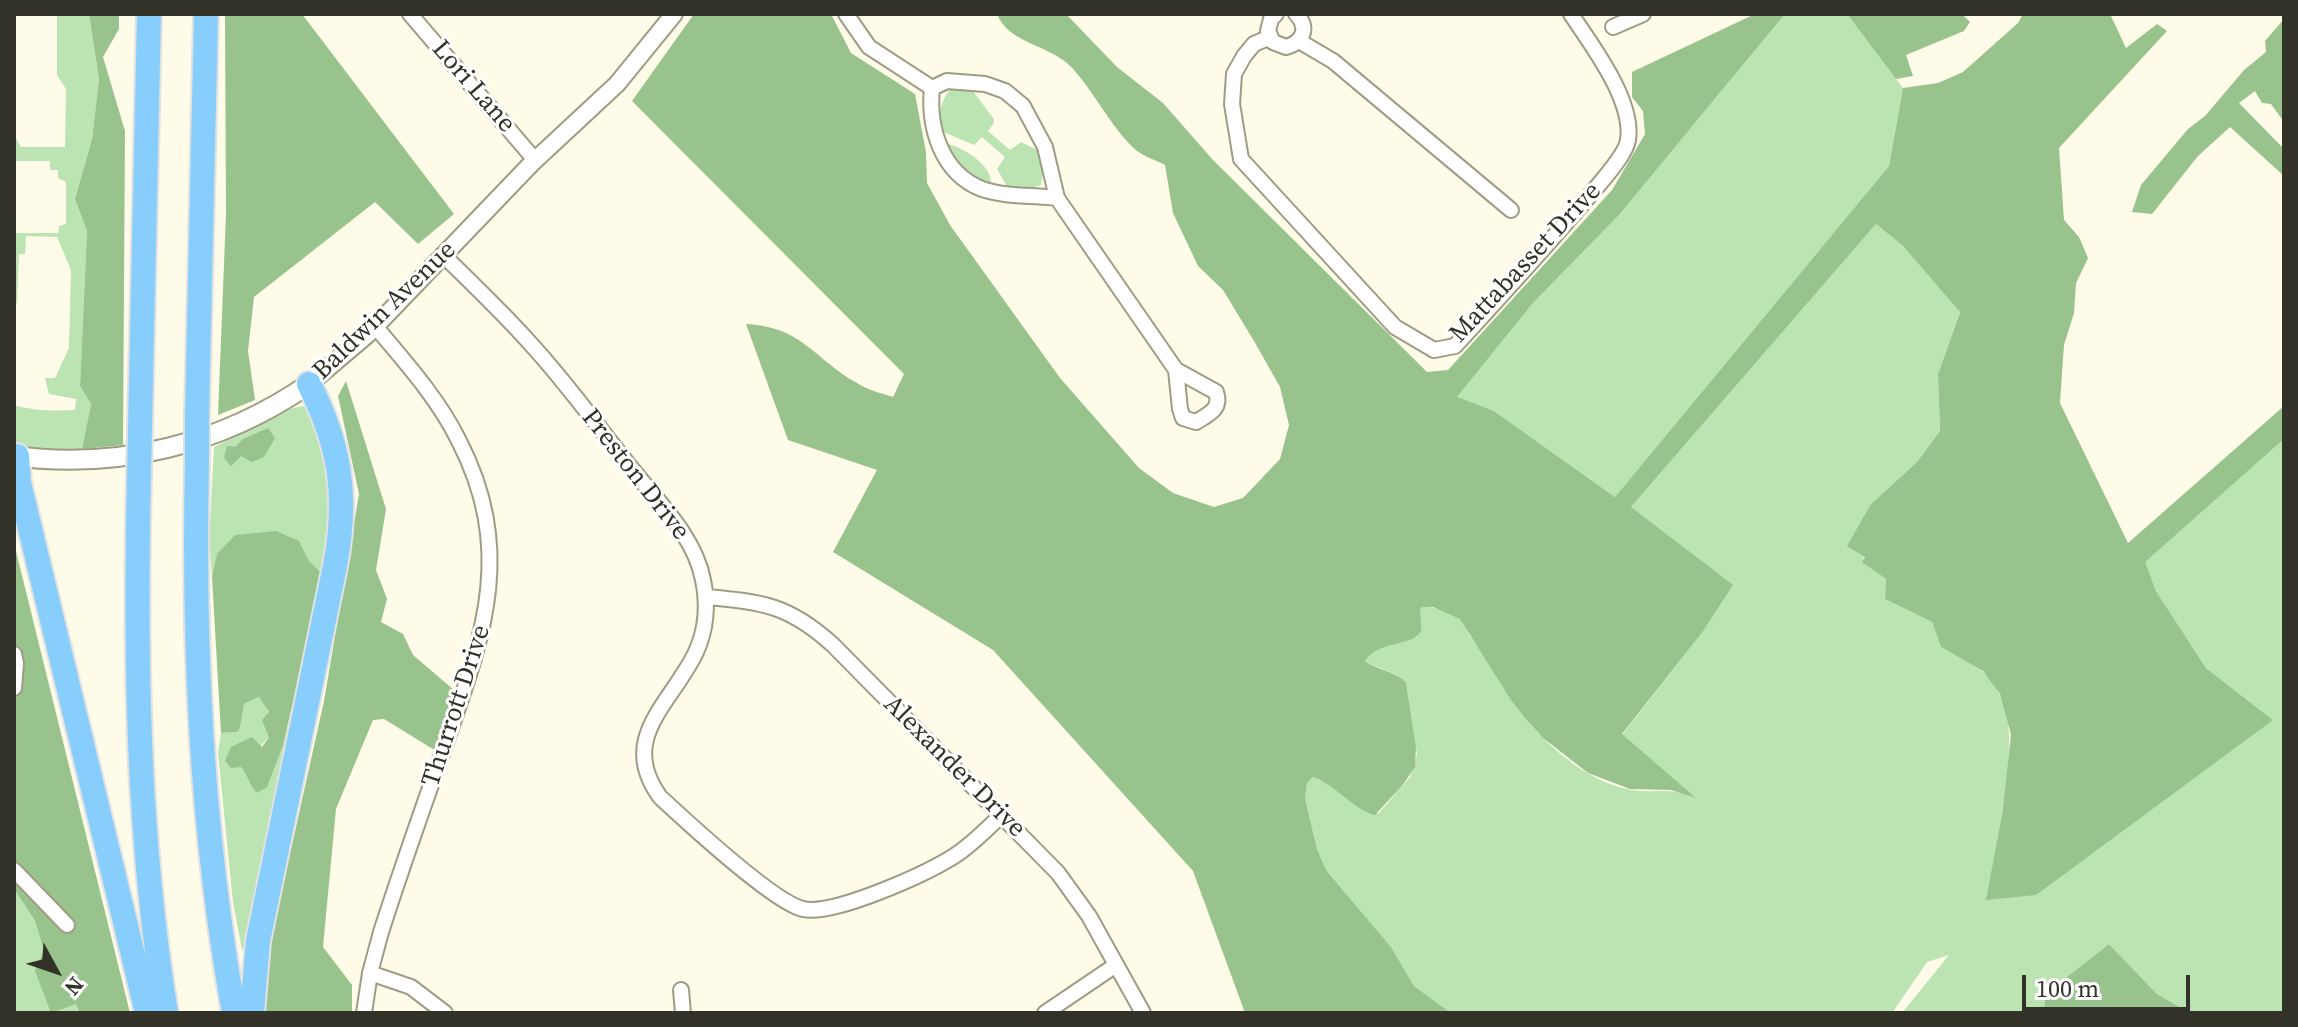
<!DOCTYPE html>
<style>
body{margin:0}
#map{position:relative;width:2298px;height:1027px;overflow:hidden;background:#fefbe8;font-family:"Source Serif 4",serif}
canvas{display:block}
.frame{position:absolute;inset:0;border:16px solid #333228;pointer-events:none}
.north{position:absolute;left:16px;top:931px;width:80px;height:80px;-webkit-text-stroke:6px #fff;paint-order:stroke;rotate:130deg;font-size:22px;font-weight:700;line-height:32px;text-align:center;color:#333228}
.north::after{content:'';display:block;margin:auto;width:28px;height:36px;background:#333228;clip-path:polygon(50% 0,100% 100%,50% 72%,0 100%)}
.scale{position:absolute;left:2022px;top:975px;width:168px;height:36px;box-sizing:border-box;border:4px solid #333228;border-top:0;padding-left:10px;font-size:24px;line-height:28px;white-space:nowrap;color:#333228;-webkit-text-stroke:6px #fff;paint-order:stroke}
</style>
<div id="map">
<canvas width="2298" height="1027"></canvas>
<div class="frame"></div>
<div class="north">N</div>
<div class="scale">100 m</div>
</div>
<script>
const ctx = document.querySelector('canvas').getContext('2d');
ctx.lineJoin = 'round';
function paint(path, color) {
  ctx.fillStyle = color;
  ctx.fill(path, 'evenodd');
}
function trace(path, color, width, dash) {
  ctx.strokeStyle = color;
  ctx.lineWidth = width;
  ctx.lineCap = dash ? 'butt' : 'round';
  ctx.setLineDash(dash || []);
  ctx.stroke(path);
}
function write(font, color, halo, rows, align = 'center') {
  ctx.font = font + ' "Source Serif 4",serif';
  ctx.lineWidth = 6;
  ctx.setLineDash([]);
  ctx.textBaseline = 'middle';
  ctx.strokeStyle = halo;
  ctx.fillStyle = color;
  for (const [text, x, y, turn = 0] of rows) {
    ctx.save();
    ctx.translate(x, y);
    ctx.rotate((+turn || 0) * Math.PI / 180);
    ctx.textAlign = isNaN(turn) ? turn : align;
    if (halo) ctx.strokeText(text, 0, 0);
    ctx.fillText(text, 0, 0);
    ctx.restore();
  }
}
const green = new Path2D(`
 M57 14H89L99 79 92 139 75 199 87 231 80 386 91 404 82 449H44L14 444V405C34 411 53 411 75 410L76 399 49 394 45 378H55L69 348 71 270 57 237 26 236 25 254H19L17 303 14 305V233H58L59 226 66 224V182L58 178V170H50V161H14V135L21 147H65L66 89 57 75Z
 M1785 14H1847L1903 88 1889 166 1615 497 1494 411 1456 398 1533 303 1619 215Z
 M952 87H970L993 118 994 123 988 131 1010 150 1021 142 1039 151 1043 170 1041 185 1027 189 1008 188 997 169 1005 157 982 137 974 145 941 131C937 114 941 100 952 87Z
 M945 143C963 147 993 165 991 185 969 177 955 164 945 143Z
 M1876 224 1903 246 1960 311 1938 374 1940 431 1917 462 1871 504 1863 562 1886 579 1885 599 1932 622 1941 647C1954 655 1973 662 1984 673 2022 710 2007 768 2002 815L2273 720 2206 668 2156 591 2144 562 2284 439V1013H2190L2157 994 2109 944 2045 994 2044 1013H1902L1949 955 1927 962 1892 1013H1451L1414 986 1391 947 1326 870 1317 849 1305 798 1307 783 1313 777 1336 788 1368 813H1379L1410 777 1417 755 1406 682 1397 675 1368 663 1365 661C1377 641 1399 647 1418 636L1420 609 1422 607C1430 605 1456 614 1461 620 1465 624 1467 631 1470 636 1493 665 1508 698 1532 726 1558 756 1599 788 1640 791 1662 792 1670 788 1694 797L1622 735 1701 634 1631 507Z
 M304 406 311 411 333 481 334 509 323 574 309 561 299 541 212 577 209 541 214 447 293 408Z
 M299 681 249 953 242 950 233 902 218 753 221 733 237 732 240 728 244 704 260 697 269 713V737L241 767C248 776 249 785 258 793L283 745Z
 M14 889 35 921 44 951 51 1013 76 1003 80 1013H14Z`);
const forest = new Path2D(`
 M89 14H119V29L103 57 125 131 123 445 82 449 91 404 80 386 87 231 75 199 92 139 99 79Z
 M225 14H302L454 214 418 244 375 202 254 297 248 351 255 400 218 415 226 214Z
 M694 14H831L851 53 915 94 926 152 927 183 950 225 1060 378 1139 468 1173 493 1214 507 1243 498 1280 459 1289 425 1280 387 1254 341 1223 290 1198 266 1173 213 1165 165C1156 160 1145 157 1137 151 1110 128 1092 86 1067 63 1046 45 1008 42 997 14H1066L1117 67 1163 103 1213 160 1427 372 1448 370 1612 190 1645 134 1643 111 1632 97V72L1755 14H1785L1619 215 1533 303 1457 397 1494 411 1615 497 1889 166 1903 88 1938 83 1963 72 2018 23 2023 14H2110L2126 48 2157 24 2167 31 2059 148 2064 220 2079 237 2088 258 2076 283 2074 313 2064 345 2060 403 2128 543 2284 406V439L2145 562 2156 591 2206 668 2273 720 2036 895 1986 900 2002 815 2011 735 2000 694 1983 671 1941 647 1932 622 1885 599 1886 579 1862 562 1865 557 1847 546 1871 504 1917 462 1940 431 1938 374 1960 312 1903 246 1876 224 1631 507 1733 585 1701 634 1622 734 1696 798 1671 790 1630 789 1588 773 1543 738 1525 718 1511 700 1460 619 1433 607H1422L1420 609C1420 616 1422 624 1421 630 1417 647 1379 639 1365 661 1377 670 1395 671 1406 682L1416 747 1415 767 1402 786 1375 815C1355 811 1336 785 1313 777L1307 783 1305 798 1317 849 1326 870 1391 947 1414 986 1451 1013H1245L1193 871 993 650 833 552 877 470 788 440 746 324C803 327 814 359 857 383 867 390 881 393 893 397L904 374 632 101Z
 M1847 14H1962L1970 22 1964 31 1906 55 1913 76 1896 79Z
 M2284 19V122L2271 104 2262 103 2255 91 2239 103 2284 149V176L2230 127 2198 156 2152 214 2132 212 2141 185 2188 129 2205 116 2244 70 2266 52 2265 41Z
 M346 381 386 509 376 570 387 599 381 622 403 634 413 655 454 690 436 751 384 719 373 720 336 809 323 947 352 985V1013H266L262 980 324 701 359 494 338 396Z
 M268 428 275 438 264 457 252 462 241 456 231 466 224 458 227 446 235 447 243 439Z
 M276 531 299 541 309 561 323 574 283 745 267 787 257 793C249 785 248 776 241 767L231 768 225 761 231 747 252 737 262 747 269 737 262 720 269 712 259 697 244 704 240 728 237 732 221 733 212 577 217 554 235 535Z
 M14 543 130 1013H80L76 1004 51 1013 35 971 44 951 35 921 14 889Z
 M2109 944 2157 994 2190 1013H2044L2045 994Z`);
const minor = new Path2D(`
 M410 14 535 160
 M846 14 869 47 932 88
 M1276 14 1271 19 1268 31 1273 42 1286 47C1304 42 1309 27 1296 14
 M1613 27 1643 14
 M1270 37 1254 44 1244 56 1234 74 1232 104 1241 159 1395 327 1434 350 1455 346C1501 296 1546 247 1590 195 1600 183 1626 155 1628 140 1634 100 1592 46 1571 14
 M1299 41 1333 61 1511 210
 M932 88 947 81 985 84 1005 91 1023 106 1045 147 1057 198 1176 370
 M932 88C928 127 941 173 982 189 1005 197 1033 195 1057 198
 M444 256C473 284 502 312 529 342 566 382 598 427 632 469 659 503 695 537 703 580 708 604 706 630 696 652 672 703 617 738 660 797 686 821 773 902 803 909 833 916 923 875 951 858 970 847 985 830 1002 815
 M1176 370 1216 392C1222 409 1209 414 1196 422L1183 418 1180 409Z
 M706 597C763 602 789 605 833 645L1058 873 1089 916 1143 1013
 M14 654 16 663 14 688
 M14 870 67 925
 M370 973 411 987 445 1013
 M681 990 683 1013
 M364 1013 370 973 381 932C400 873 421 813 442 754 481 642 518 554 458 439 437 397 405 362 375 326
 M1045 1013 1116 965`);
const tertiary = new Path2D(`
 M309 384 368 334 531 164 617 84 674 14`);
const secondary = new Path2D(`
 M14 456C119 470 222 444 309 384`);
const motorway = new Path2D(`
 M197 414 206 14
 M140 428 149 14
 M17 456 19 483 147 1013
 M197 460C193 646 201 829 234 1013
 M139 474C135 656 137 833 166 1013
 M252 1013 258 941 335 566C348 497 341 447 309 384`);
const motorwayBridge = new Path2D(`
 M197 460V414
 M139 474 140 428`);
const streetNames = [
 ["Lori Lane",473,87,49],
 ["Mattabasset Drive",1526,263,-47],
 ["Baldwin Avenue",385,311,-44],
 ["Preston Drive",635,475,52],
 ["Thurrott Drive",457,706,-72],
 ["Alexander Drive",954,767,45]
];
paint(green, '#bce3b2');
paint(forest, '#99c38d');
trace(minor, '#9f9c85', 18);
trace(tertiary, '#9f9c85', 20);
trace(secondary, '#9f9c85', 22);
trace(motorway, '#e2e2e1', 28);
trace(minor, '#fff', 14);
trace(tertiary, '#fff', 16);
trace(secondary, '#fff', 18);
trace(motorway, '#88cefc', 24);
trace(motorwayBridge, '#e2e2e1', 28, []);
trace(motorwayBridge, '#88cefc', 24);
write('26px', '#333228', '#fff', streetNames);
</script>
